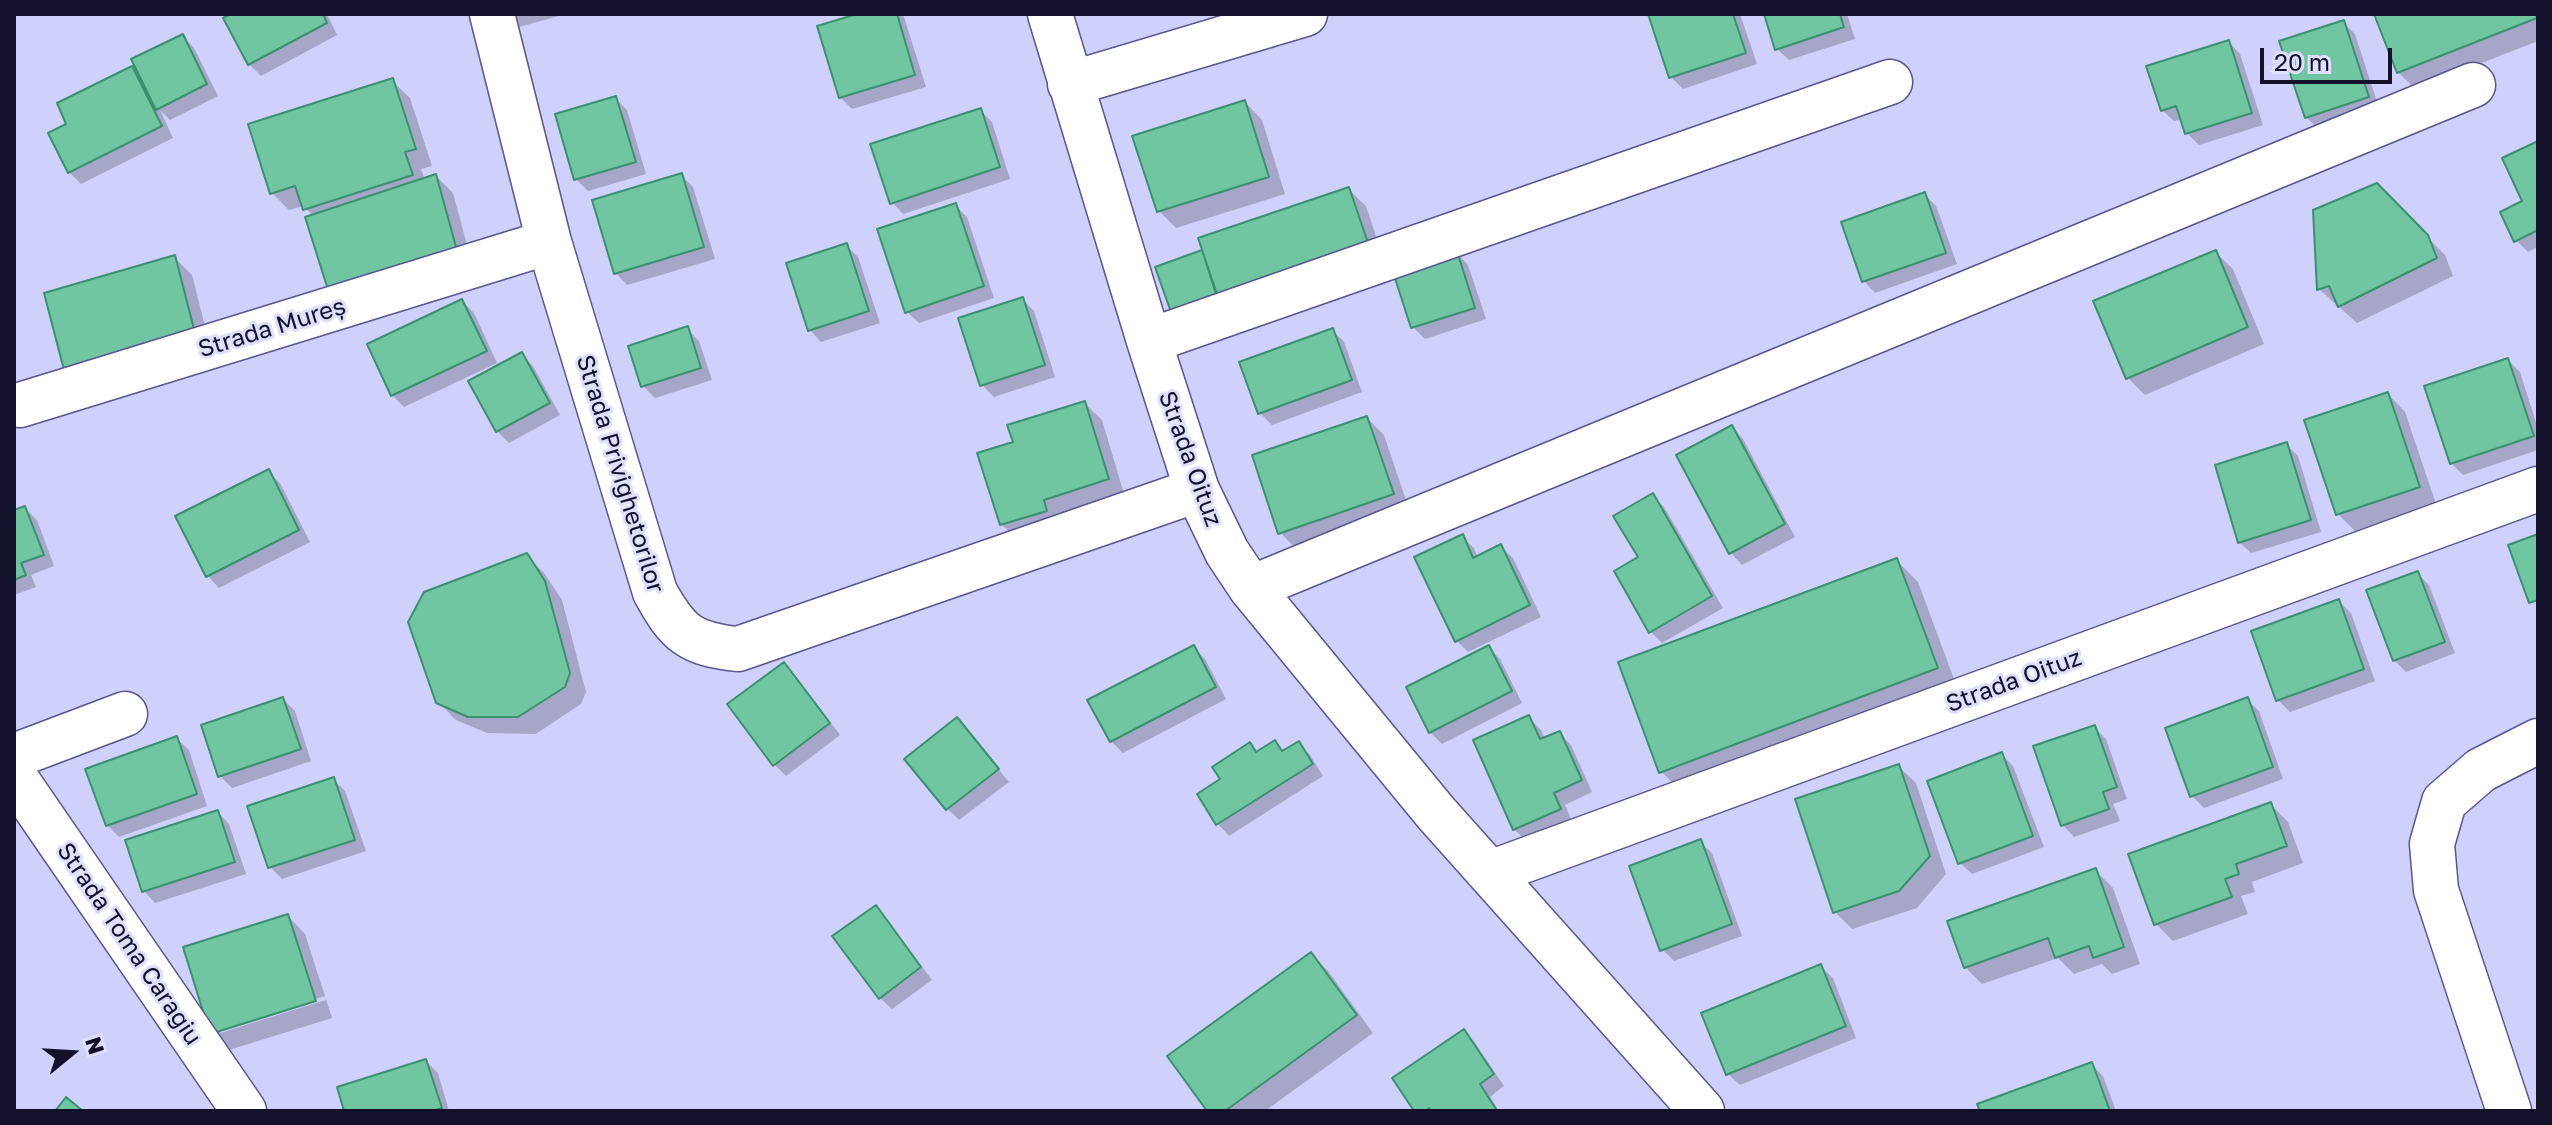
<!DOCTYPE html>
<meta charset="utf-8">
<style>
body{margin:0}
#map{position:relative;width:2552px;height:1125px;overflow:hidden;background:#cfd0fb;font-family:"Golos Text",sans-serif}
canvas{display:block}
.frame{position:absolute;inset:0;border:16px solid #13112a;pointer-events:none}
.north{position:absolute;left:32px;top:1013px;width:80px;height:80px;-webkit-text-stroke:6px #dedffc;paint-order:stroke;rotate:72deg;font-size:22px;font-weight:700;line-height:32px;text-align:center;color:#13112a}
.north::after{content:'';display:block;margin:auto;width:28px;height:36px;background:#13112a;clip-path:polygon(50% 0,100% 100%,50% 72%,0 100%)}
.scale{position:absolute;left:2260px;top:48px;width:132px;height:36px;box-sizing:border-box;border:4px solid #13112a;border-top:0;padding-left:10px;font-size:24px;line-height:28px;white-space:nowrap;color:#13112a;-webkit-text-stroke:6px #dedffc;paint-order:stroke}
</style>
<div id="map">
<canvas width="2552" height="1125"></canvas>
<div class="frame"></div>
<div class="north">N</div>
<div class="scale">20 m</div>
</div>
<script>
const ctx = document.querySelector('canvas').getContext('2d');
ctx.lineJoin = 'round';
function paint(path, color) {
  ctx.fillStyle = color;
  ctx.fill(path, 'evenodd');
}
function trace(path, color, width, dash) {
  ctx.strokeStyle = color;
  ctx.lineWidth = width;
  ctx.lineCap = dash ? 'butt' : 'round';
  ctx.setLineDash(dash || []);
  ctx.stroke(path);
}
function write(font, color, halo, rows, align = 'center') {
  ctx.font = font + ' "Golos Text",sans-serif';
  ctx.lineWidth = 6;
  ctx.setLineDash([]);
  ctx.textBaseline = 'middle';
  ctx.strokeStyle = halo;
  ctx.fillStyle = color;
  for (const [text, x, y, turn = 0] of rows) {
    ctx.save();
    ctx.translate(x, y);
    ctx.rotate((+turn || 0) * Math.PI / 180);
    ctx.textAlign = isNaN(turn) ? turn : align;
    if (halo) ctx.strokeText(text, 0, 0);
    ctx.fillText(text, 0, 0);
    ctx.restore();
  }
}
const shadow = new Path2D(`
 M236 14H327L337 35 261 76 249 64Z
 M507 14H566L519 27Z
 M864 14H901L904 17 926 87 852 109 840 97Z
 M1650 14H1740L1757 64 1683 89 1671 77Z
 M1766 14H1847L1855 39 1789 60 1777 49Z
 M2376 14H2538V41L2415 89 2398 72Z
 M2343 22 2355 34 2379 108 2318 129 2306 117Z
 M182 36 194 48 218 96 170 120 160 110 173 138 81 184 69 172V125L132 68 142 78Z
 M2229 42 2240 54 2263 125 2199 145 2187 133 2182 119 2174 121 2162 110Z
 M392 81 410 98 432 166 421 169 425 180 436 176 453 193 474 271 313 216 304 206 289 210 272 193Z
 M616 99 627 110 646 174 588 191 576 179Z
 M1245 102 1262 120 1285 194 1176 228 1159 211Z
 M980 110 992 122 1010 179 903 214 892 202Z
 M2538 143V247L2528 252 2516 240Z
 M681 175 693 187 715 259 627 285 616 273Z
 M2376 185 2445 255 2453 276 2357 323 2319 289Z
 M1348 189 1366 206 1384 260 1185 326 1201 253 1207 258Z
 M1925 195 1936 206 1957 264 1875 293 1864 281Z
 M955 205 967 217 994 298 919 323 907 312Z
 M847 246 858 257 880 323 821 342 810 330Z
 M2215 252 2233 269 2264 344 2145 395 2128 378Z
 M1457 253 1468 265 1486 319 1425 339 1413 327Z
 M175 258 192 275 211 350 84 391Z
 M1022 299 1034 311 1055 377 994 397 982 385Z
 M462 301 474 313 497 363 404 407 392 395Z
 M687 329 699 341 712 380 655 398 643 386Z
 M1332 330 1344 342 1362 392 1272 425 1260 413 1241 364Z
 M522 355 533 366 560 415 509 443 497 431Z
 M2508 360 2520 372 2538 429V450L2463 475 2451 463Z
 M2388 394 2405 412 2436 504 2355 531 2337 513Z
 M1084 403 1102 420 1125 497 1019 541 1001 524 1015 444Z
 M1367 418 1384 435 1410 512 1297 550 1280 532Z
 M1731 427 1743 439 1795 537 1742 565 1731 553Z
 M2286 445 2298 456 2321 532 2251 553 2239 542Z
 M268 472 280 483 310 542 219 588 208 576Z
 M1652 495 1664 507 1723 608 1662 643 1651 632 1640 558Z
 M25 508 37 520 54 566 31 575 36 587 14 595V512Z
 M1462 537 1474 548 1478 558 1501 547 1513 558 1541 617 1468 652 1456 640Z
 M527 556 544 573 562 600 586 692 581 704 536 734 487 733 456 720 438 702Z
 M1896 560 1918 582 1958 690 1682 793 1661 771Z
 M2417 573 2429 585 2455 653 2406 672 2394 660Z
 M2339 602 2351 613 2375 681 2290 712 2278 700Z
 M1193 647 1205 659 1226 699 1123 753 1111 741Z
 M1488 647 1500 659 1522 703 1442 744 1430 732Z
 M784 664 796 676 840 735 786 776 774 764Z
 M283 699 295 711 311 761 232 788 220 776Z
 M2247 700 2259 711 2283 779 2204 808 2192 796Z
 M1529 718 1541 730 1545 739 1559 733 1571 745 1592 792 1565 805 1572 821 1526 841 1514 829Z
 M957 720 1009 782 959 820 947 808Z
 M2094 727 2106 739 2127 799 2113 804 2120 821 2074 837 2063 825Z
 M177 739 189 750 207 806 119 837 107 825Z
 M1274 743 1284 752 1298 743 1310 755 1323 776 1229 836 1218 824 1199 795 1223 780 1250 745 1258 753Z
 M2002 755 2013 766 2044 847 1972 874 1960 863Z
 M1898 766 1916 783 1946 874 1917 908 1852 929 1835 912Z
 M333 779 345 791 366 851 282 879 270 867Z
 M2271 805 2288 822 2303 863 2252 882 2255 892 2241 896 2248 914 2173 941 2156 924Z
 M218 812 229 824 246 874 155 903 144 891Z
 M1700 842 1712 853 1742 936 1674 961 1662 949Z
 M2096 871 2113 888 2140 964 2112 974 2102 964 2074 974 2058 958 1982 984 1965 967Z
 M875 907 887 919 932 980 892 1009 880 998Z
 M288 916 305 934 332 1018 229 1050 212 1033ZM325 996 326 1000 220 1033V1029Z
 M1311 954 1328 971 1373 1033 1265 1111H1209Z
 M1821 967 1833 978 1856 1038 1740 1085 1728 1074Z
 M1464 1032 1475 1043 1504 1086 1490 1097 1499 1111H1417Z
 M426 1061 438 1073 449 1111H346Z
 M2091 1064 2103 1076 2116 1111H1982Z`);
const building = new Path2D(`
 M231 14H323L327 23 248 65 223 18Z
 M857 14H897L915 75 839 98 817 26Z
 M1648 14H1733L1746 53 1669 78Z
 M1764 14H1840L1844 27 1775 50Z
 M2374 14H2536L2537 18 2397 73Z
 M2344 20 2369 97 2305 118 2279 41Z
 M183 34 207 84 156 110 131 59Z
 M2229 40 2252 113 2185 134 2176 106 2161 111 2146 66Z
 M132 66 162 126 68 173 48 133 66 124 57 103Z
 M393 78 416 149 405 152 413 175 303 210 295 186 270 194 248 124Z
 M616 96 636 162 574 180 555 114Z
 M1245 100 1269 177 1157 212 1132 136Z
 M981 108 1000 167 890 204 870 144Z
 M2538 141V230L2514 242 2500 212 2522 201 2502 158Z
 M682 173 704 247 614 274 592 200Z
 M436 174 458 254 330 296 305 217Z
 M2377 183 2428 235 2437 258 2338 307 2329 286 2317 290 2313 210Z
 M1349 187 1368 243 1217 294 1198 238Z
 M1925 192 1946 253 1862 282 1841 222Z
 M956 203 984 286 905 313 877 229Z
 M847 243 869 311 808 331 786 263Z
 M1202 250 1218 300 1172 315 1155 267Z
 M2216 250 2248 327 2126 379 2093 301Z
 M1457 251 1475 308 1411 328 1393 272Z
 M175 255 195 333 65 374 44 293Z
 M1023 297 1045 365 980 386 958 318Z
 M462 299 487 351 391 396 367 344Z
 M688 326 701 368 641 387 628 346Z
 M1333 328 1352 380 1258 414 1239 362Z
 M522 352 550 403 496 432 468 381Z
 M2508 358 2534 436 2450 464 2424 386Z
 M2388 392 2420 487 2336 515 2304 420Z
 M1085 401 1109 479 1044 500 1047 511 1000 525 977 453 1013 442 1007 425Z
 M1367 416 1394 494 1278 534 1252 455Z
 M1732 425 1785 524 1729 554 1676 455Z
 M2287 442 2311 520 2238 543 2215 465Z
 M269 469 299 530 206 577 175 516Z
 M1653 493 1712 596 1649 633 1614 571 1638 557 1613 516Z
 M25 506 44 555 21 563 26 575 14 580V510Z
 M1463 534 1473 558 1501 544 1530 605 1455 642 1414 557Z
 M2538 534V600L2529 603 2508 545Z
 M527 553 545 581 570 673 565 687 518 717H468L436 703 408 622 424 592Z
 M1897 558 1938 668 1659 773 1618 662Z
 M2418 571 2445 642 2393 661 2366 590Z
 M2339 599 2364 669 2276 701 2251 631Z
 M1194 645 1216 687 1110 742 1087 700Z
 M1489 645 1512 691 1429 733 1406 687Z
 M784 662 830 723 773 766 727 704Z
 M283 697 301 749 218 777 201 725Z
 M2248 697 2273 767 2190 797 2165 728Z
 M1529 715 1540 739 1560 731 1582 780 1554 793 1561 809 1513 830 1473 740Z
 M957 717 999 769 946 810 904 759Z
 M2095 725 2117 787 2103 792 2109 809 2061 826 2033 746Z
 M177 736 197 794 106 826 85 769Z
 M1275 740 1282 751 1299 741 1313 764 1216 825 1197 794 1220 779 1212 767 1250 742 1256 752Z
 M2002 752 2033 836 1958 864 1927 781Z
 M1899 764 1930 856 1899 891 1833 913 1795 799Z
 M334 777 355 840 268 868 247 806Z
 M2271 802 2287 846 2236 864 2239 874 2225 879 2232 897 2154 925 2128 854Z
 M218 810 235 862 142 892 125 840Z
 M1701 839 1732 924 1660 951 1629 866Z
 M2096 868 2124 947 2093 958 2089 946 2055 958 2048 938 1964 968 1947 921Z
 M876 905 921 967 879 999 832 936Z
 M288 914 316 1001 210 1034 183 947Z
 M1311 952 1357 1015 1225 1111H1207L1167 1056Z
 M1821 964 1846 1026 1726 1075 1701 1013Z
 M1464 1029 1494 1074 1480 1084 1496 1109 1493 1111H1431L1429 1108 1425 1111H1414L1392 1078Z
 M426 1059 442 1108 432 1111H344L337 1087Z
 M2092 1062 2110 1111H1980L1977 1104Z
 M66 1097 83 1111H55Z`);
const minor = new Path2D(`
 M492 14 549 242 655 592C678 634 690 644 738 649L1197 490
 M1050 14 1149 341 1197 490 1227 552 1251 588 1436 813 1702 1111
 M1070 84 1305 14
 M1149 341 1890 82
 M20 405 549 242
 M1251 588 2473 85
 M14 756 125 714
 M14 776 244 1111
 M1490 873 2538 489
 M2509 1111 2436 890 2432 844 2444 802 2481 770 2538 741`);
const streetNames = [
 ["Strada Mureș",272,328,-17],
 ["Strada Oituz",1190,459,70],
 ["Strada Privighetorilor",620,474,73],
 ["Strada Oituz",2014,681,-20],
 ["Strada Toma Caragiu",129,944,56]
];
paint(shadow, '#0003');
paint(building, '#6fc6a0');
trace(building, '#3b916f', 2);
trace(minor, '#575593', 47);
trace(minor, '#fff', 44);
write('24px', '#13112a', '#dedffc', streetNames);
</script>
